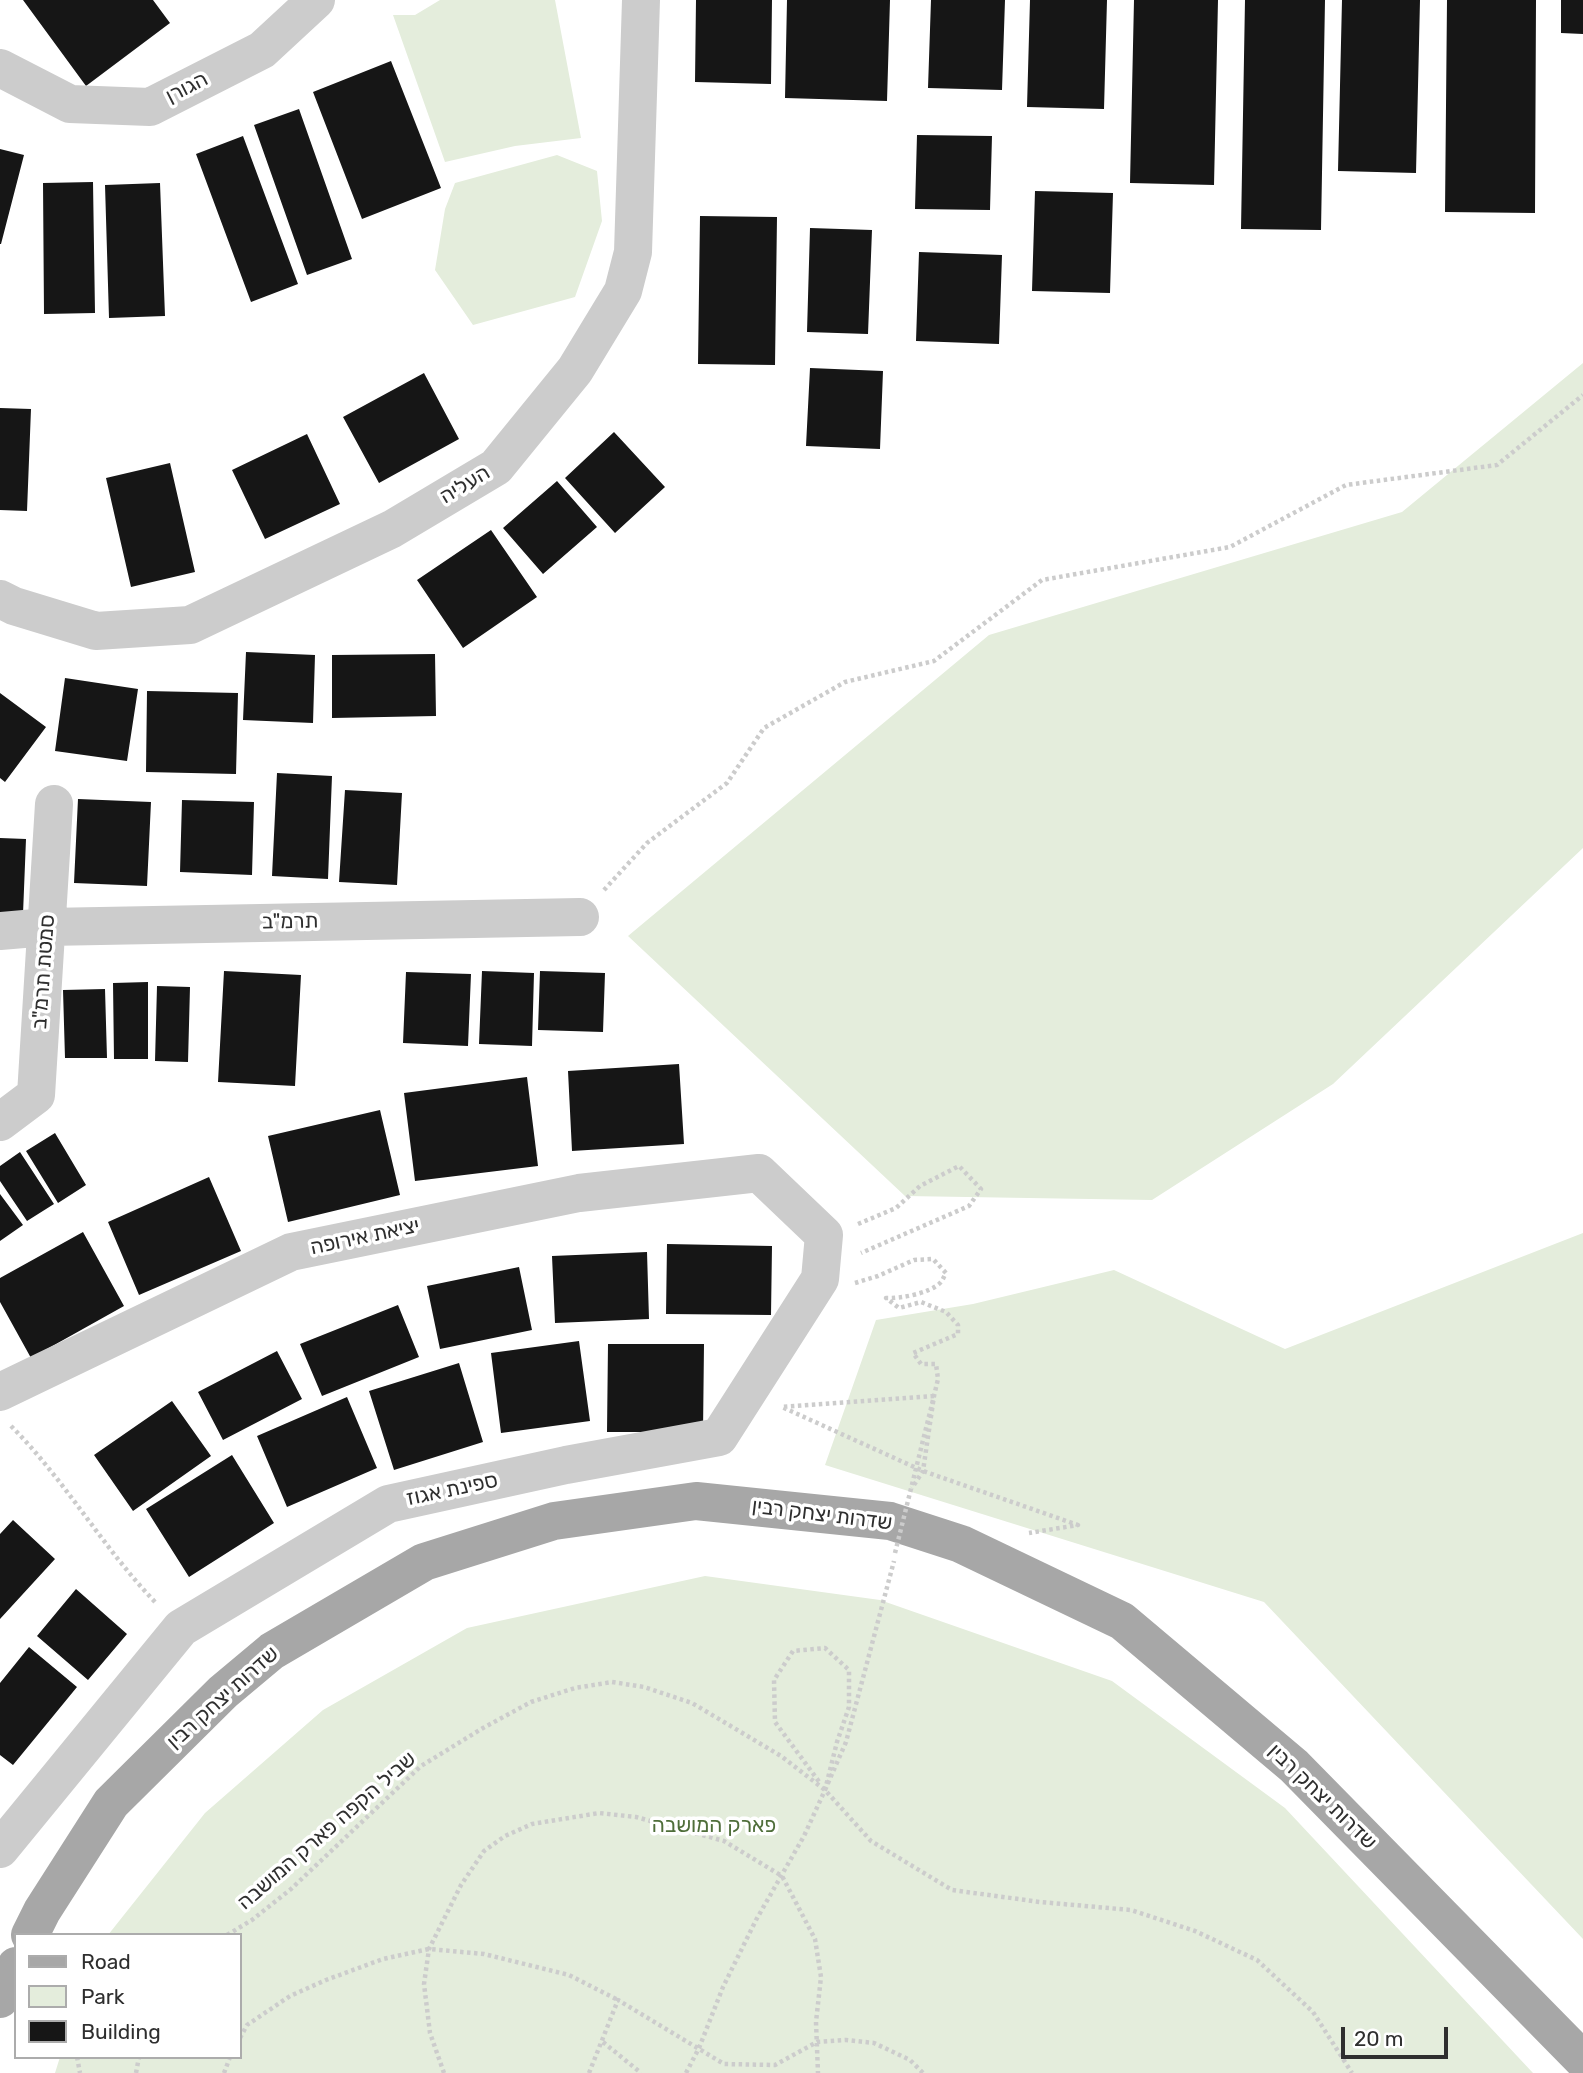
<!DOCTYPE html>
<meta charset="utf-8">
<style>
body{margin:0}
#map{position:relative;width:1583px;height:2073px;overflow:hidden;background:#fff;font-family:Rubik,sans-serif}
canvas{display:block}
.legend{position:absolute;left:14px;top:1933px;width:228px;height:126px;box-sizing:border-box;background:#fff;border:2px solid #acacac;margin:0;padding:9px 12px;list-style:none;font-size:21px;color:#2f2f2f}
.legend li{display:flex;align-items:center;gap:14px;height:35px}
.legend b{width:35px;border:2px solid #acacac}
.scale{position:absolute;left:1341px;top:2027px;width:107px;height:32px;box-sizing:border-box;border:4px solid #2f2f2f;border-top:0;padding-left:9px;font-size:21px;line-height:24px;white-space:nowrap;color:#2f2f2f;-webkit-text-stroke:5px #fff;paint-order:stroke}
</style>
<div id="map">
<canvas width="1583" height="2073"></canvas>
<ul class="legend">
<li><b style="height:9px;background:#a7a7a7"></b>Road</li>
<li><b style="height:19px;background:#e4eddc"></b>Park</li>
<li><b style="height:19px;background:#161616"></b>Building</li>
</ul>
<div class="scale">20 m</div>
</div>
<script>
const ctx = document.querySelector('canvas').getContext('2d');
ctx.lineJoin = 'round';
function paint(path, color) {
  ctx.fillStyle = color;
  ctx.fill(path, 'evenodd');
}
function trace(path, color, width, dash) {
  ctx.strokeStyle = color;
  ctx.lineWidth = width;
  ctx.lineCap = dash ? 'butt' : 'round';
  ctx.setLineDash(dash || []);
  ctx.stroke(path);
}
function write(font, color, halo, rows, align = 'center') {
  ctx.font = font + ' Rubik,"Noto Sans Hebrew",sans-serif';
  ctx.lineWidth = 7;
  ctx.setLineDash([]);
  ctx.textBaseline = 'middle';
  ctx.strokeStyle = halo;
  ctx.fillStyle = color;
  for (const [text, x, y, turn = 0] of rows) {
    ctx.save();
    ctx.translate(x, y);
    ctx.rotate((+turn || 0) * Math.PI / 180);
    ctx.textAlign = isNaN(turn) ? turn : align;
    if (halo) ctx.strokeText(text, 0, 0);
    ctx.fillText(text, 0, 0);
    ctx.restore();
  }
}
const green = new Path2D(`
 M440 0H555L581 138 515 146 445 162 393 15H415Z
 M557 155 597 171 602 221 575 297 473 325 435 270 445 209 455 183Z
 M1583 363V848L1333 1084 1152 1200 905 1196 628 936 989 635 1402 512Z
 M1583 1233V1939L1264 1602 825 1465 876 1320 973 1304 1114 1270 1285 1349Z
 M705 1576 880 1600 1112 1681 1285 1808 1533 2073H55L60 2057H240V1935H108L205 1813 323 1710 467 1628Z`);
const building = new Path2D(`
 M23 0H153L170 23 86 86Z
 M696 0H772L771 84 695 82Z
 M787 0H890L887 101 785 98Z
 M931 0H1005L1002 90 928 88Z
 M1030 0H1107L1104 109 1027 107Z
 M1134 0H1218L1214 185 1130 183Z
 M1245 0H1325L1321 230 1241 229Z
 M1342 0H1420L1416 173 1338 171Z
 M1447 0H1536L1535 213 1445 212Z
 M1561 0H1583V34L1561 33Z
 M391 61 441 188 362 219 313 92Z
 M299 109 352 259 307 275 254 125Z
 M917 135 992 136 990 210 915 209Z
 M243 136 298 284 251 302 196 154Z
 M0 149 24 155 1 244H0Z
 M93 182 95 313 44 314 43 183Z
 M160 183 165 316 109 318 105 185Z
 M1035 191 1113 193 1110 293 1032 291Z
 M700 216 777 217 775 365 698 364Z
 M810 228 872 230 868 334 807 332Z
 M919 252 1002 255 999 344 916 341Z
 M810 368 883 371 880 449 806 446Z
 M424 373 459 439 379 483 343 417Z
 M0 408 31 409 27 511 0 510Z
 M614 432 665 487 615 533 565 478Z
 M307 434 340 504 265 539 232 470Z
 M170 463 195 572 131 587 106 478Z
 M557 481 597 527 543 574 503 528Z
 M491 530 537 597 463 648 417 580Z
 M246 652 315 655 313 723 243 720Z
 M435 654 436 716 332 718V655Z
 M65 678 138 689 127 761 55 751Z
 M147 691 238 693 236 774 146 772Z
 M0 693 46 727 5 782 0 778Z
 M277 773 332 776 328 879 272 876Z
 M345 790 402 793 397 885 339 882Z
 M78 799 151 802 147 886 74 883Z
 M182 800 254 802 252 875 180 872Z
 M0 838 26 839 23 914 0 913Z
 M224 971 301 975 295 1086 218 1082Z
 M482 971 534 973 532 1046 479 1044Z
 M540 971 605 973 603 1032 538 1030Z
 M406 972 471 974 468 1046 403 1043Z
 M148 982V1059H114L113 983Z
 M157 986 190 987 188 1062 155 1061Z
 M105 989 107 1058H65L63 990Z
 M679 1064 684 1144 572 1151 568 1071Z
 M527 1077 538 1166 415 1181 404 1093Z
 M380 1110 400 1195 288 1222 268 1136Z
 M55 1133 86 1185 58 1203 26 1151Z
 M20 1152 54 1204 27 1221 0 1181V1166Z
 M209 1177 241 1251 139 1295 108 1222Z
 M0 1194 23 1225 0 1241Z
 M83 1232 124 1306 31 1358 0 1302V1278Z
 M667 1244 772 1246 771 1315 666 1314Z
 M647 1252 649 1319 555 1323 552 1256Z
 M519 1267 532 1330 440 1349 427 1286Z
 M398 1305 419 1357 322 1396 300 1344Z
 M579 1341 590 1421 501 1433 491 1353Z
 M608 1344H704L703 1432H607Z
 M277 1351 302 1399 223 1440 198 1392Z
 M459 1363 483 1442 394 1470 369 1391Z
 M347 1397 377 1468 287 1507 257 1436Z
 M172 1401 211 1456 133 1511 94 1455Z
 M232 1455 274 1523 189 1577 146 1509Z
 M13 1520 55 1559 0 1619V1534Z
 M76 1589 127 1634 88 1680 37 1636Z
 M29 1647 77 1687 13 1765 0 1755V1683Z`);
const path = new Path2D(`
 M604 890 647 843 727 783 764 728 845 682 934 661 1042 580 1230 547 1346 485 1497 465 1583 395
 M858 1224 896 1208 920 1186 959 1166 981 1189 969 1206 861 1253
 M855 1283 878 1276 914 1260 933 1259 946 1273C944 1276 943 1280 940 1283 930 1293 900 1299 886 1298L899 1308 921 1302 946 1312 958 1325V1334L913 1353 921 1364H936L938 1379 934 1396 923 1471 912 1488
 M934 1396 782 1407 923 1471 1078 1525 1029 1533
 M11 1426C65 1480 103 1548 156 1603
 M825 1790 846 1742 894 1561
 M227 1935 252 1920 291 1889 421 1766 483 1728 531 1702 575 1688 612 1682 644 1687 692 1703 781 1756 825 1790 871 1841 952 1890 1040 1902 1131 1910 1195 1931 1257 1960 1313 2012 1352 2073
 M240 2038 247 2025 290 1996 326 1980 383 1959 429 1949 484 1954 569 1975 618 2000
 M603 2042 641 2073
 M77 2057 80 2073
 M136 2073 139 2057
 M224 2073 230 2057
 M444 2073 430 2033 424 1984 429 1949 461 1885 484 1851 505 1836 532 1824 599 1813 636 1817 724 1841 782 1876 815 1939 821 1977 816 2022 818 2073
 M589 2073 618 2000 724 2064 775 2065 817 2042 846 2040 874 2043 910 2060 923 2073
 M686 2073 699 2048 723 1987 756 1920 804 1836 825 1790 837 1742 849 1707V1670L825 1648 793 1651 774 1680 775 1722 820 1783`);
const street = new Path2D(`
 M0 68 70 104 150 107 262 50 316 0
 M0 599 14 606 96 631 190 625 392 529 496 467 575 370 623 291 633 252 641 0
 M0 931 47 927 580 917
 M0 1122 36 1095 54 804
 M0 1392 291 1252 579 1193 759 1173 824 1235 820 1279 719 1437 566 1465 388 1504 181 1628 0 1849`);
const primary = new Path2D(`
 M30 1935 42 1911 111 1803 223 1692 272 1651 424 1562 554 1521 696 1501 890 1521 961 1544 1122 1621 1294 1766 1583 2060
 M0 1999 16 1966`);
const pathBridge = new Path2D(`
 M895 1553 934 1396`);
const streetNames = [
 ["הגורן",187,88,-27],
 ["העליה",465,485,-31],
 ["תרמ\"ב",290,922,-1],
 ["סמטת תרמ\"ב",44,972,-86],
 ["יציאת אירופה",365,1237,-12],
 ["ספינת אגוז",452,1490,-12],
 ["שדרות יצחק רבין",822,1515,7],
 ["שדרות יצחק רבין",223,1698,-42],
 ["שדרות יצחק רבין",1322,1797,44],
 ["שביל הקפה פארק המושבה",327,1831,-41]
];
const parkNames = [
 ["פארק המושבה",714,1826]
];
paint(green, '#e4eddc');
paint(building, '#161616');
trace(path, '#ccc', 4.5, [3.5, 3.5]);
trace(street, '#ccc', 38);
trace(primary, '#a7a7a7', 38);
trace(pathBridge, '#ccc', 4.5, [3.5, 3.5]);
write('21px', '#2f2f2f', '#fff', streetNames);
write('21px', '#4f6e3a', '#fff', parkNames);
</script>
